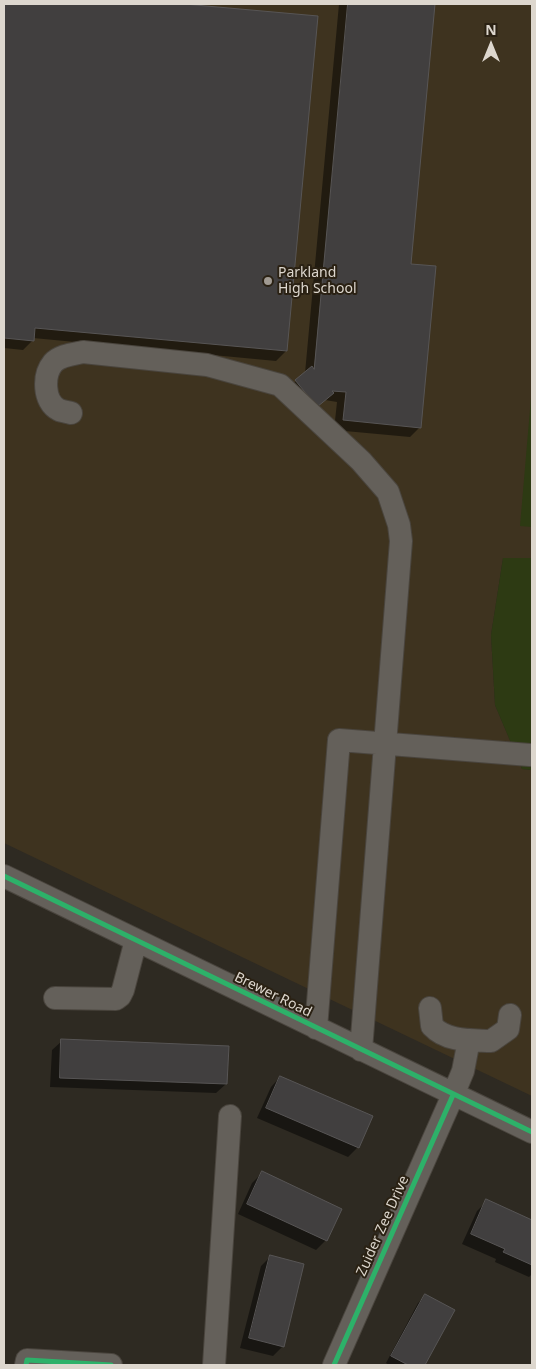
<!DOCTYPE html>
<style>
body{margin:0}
#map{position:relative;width:536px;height:1369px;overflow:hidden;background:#2e2a22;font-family:"Noto Sans",sans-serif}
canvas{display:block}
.frame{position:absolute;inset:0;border:5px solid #ddd7ce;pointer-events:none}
.north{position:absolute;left:466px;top:20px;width:50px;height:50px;-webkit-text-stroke:4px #2a2113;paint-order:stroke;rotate:0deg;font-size:14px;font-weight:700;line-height:20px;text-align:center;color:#ddd7ce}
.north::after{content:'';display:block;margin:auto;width:18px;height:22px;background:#ddd7ce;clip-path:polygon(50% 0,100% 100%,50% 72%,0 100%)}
</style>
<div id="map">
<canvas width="536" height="1369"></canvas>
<div class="frame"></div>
<div class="north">N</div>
</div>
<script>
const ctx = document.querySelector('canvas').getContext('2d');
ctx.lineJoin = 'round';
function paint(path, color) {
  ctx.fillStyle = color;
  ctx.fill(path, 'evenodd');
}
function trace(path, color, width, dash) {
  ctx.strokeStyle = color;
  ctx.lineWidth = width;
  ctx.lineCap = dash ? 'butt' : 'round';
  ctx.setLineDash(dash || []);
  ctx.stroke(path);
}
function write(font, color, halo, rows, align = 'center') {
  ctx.font = font + ' "Noto Sans",sans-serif';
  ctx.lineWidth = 4;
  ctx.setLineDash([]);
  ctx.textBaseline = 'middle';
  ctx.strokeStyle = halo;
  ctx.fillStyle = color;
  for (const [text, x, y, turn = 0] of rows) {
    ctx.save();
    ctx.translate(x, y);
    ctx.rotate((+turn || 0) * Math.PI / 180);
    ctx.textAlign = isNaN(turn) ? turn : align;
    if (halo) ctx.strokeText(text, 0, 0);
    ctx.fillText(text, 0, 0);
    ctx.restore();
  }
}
const built = new Path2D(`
 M4 4H532V558H503L491 635 495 705 522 769 532 770V1096L4 843Z`);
const green = new Path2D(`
 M532 386V527L520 526Z
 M503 558H532V770L522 769 495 705 491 635Z`);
const shadow = new Path2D(`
 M4 4H170L317 17 286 351 276 361 33 338V340L23 350 4 348Z
 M339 4H434L409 265 420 427 410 437 334 430 337 402 325 400 307 416 286 390 305 373Z
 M62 1041 226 1084 216 1093 50 1087 52 1050Z
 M280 1077 358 1147 348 1157 257 1118 271 1087Z
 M262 1173 340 1209 326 1240 316 1250 238 1214 252 1183Z
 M487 1201 532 1221V1274L529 1277 495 1262 496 1259 462 1244 477 1211Z
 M270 1257 283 1346 273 1356 240 1348 261 1266Z
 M425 1296 453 1311 424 1365H389L386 1363 418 1303Z`);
const building = new Path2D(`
 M4 4H184L318 16 287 351 35 328 34 341 4 338Z
 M348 4H435L411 264 436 266 421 428 343 420 346 392 332 391 334 393 317 407 295 380 312 366 314 369Z
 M61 1039 229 1046 227 1084 60 1078Z
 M280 1076 373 1116 359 1148 266 1108Z
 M262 1171 342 1209 327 1241 247 1204Z
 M486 1199 532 1220V1265L503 1252 505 1249 471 1234Z
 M270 1255 304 1264 284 1347 249 1338Z
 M425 1294 455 1310 425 1365H408L391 1356Z`);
const minor = new Path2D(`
 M71 413C67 412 62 411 59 410 43 402 43 375 53 363 60 355 74 354 83 352L207 365 280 385 361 461 388 492 399 525 401 541 361 1050
 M4 876 532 1132
 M55 998 116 999 120 996 123 990 136 940
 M430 1008 432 1026C447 1042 471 1040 491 1041L508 1029 510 1015
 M316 1028 339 740 530 755
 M26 1365 27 1360 111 1365
 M214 1365 230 1116
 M334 1365 453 1095 463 1071 469 1040`);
const cycleway = new Path2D(`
 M4 876 532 1132
 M26 1365 27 1360 111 1365
 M334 1365 453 1095`);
const markers = [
 [268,281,5,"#a09a92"]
];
const poiNames = [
 ["Parkland",278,273],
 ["High School",278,289]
];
const streetNames = [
 ["Brewer Road",273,995,26],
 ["Zuider Zee Drive",383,1226,-66]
];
paint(built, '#3e331f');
paint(green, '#2d3a13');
paint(shadow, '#0007');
paint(building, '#413f3f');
trace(building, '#575555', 1);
trace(minor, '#4a453e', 24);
trace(minor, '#64605a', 22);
trace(cycleway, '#2db169', 5);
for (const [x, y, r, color] of markers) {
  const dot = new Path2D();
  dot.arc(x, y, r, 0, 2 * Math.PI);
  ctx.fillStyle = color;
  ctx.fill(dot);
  trace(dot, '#2a2113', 2);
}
write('14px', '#ddd7ce', '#2a2113', poiNames, 'left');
write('14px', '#ddd7ce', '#2a2113', streetNames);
</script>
